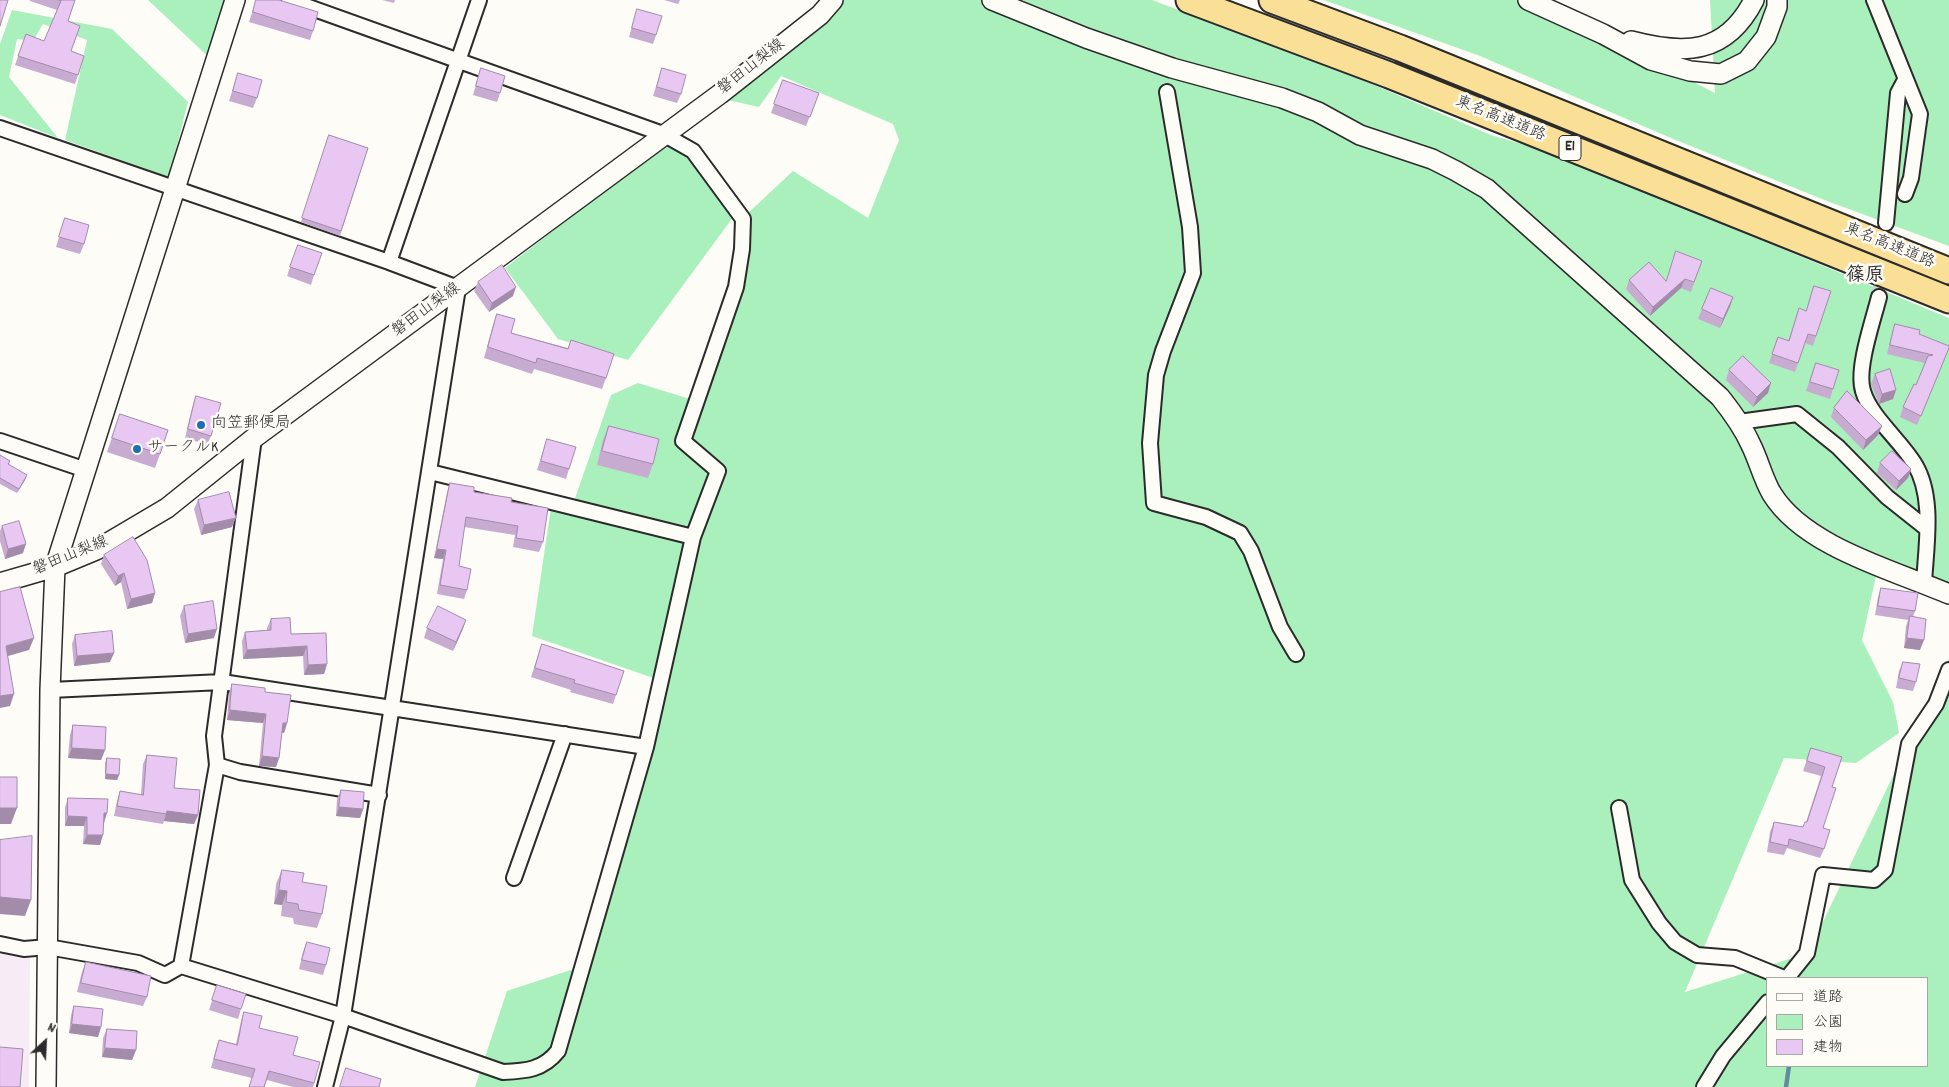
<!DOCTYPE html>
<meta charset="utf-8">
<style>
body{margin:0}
#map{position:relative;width:1949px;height:1087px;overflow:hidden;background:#fdfcf7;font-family:Dekko,"Klee One",sans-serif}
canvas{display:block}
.legend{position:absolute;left:1766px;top:977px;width:162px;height:90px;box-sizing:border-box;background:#fdfcf7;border:1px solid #a9a8a5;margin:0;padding:6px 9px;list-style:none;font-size:15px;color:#2b2b2b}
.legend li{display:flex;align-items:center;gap:10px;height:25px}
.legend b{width:25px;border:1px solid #a9a8a5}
.north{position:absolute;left:20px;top:1017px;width:50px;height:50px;-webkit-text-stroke:4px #fdfcf7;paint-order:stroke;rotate:25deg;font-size:14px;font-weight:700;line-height:20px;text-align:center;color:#2b2b2b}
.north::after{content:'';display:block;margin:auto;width:18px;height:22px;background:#2b2b2b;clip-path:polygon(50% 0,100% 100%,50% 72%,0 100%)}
</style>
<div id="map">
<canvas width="1949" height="1087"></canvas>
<ul class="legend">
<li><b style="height:6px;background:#fdfcf7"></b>道路</li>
<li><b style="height:14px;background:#a9f0bd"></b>公園</li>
<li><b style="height:14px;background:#e9c7f3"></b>建物</li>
</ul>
<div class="north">N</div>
</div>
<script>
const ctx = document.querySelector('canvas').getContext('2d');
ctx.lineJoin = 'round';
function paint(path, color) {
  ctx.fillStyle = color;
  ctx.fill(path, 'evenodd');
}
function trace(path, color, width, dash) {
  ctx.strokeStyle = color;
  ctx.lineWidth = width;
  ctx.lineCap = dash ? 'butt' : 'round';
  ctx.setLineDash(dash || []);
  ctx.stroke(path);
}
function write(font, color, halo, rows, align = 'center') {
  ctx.font = font + ' Dekko,"Klee One",sans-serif';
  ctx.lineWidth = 5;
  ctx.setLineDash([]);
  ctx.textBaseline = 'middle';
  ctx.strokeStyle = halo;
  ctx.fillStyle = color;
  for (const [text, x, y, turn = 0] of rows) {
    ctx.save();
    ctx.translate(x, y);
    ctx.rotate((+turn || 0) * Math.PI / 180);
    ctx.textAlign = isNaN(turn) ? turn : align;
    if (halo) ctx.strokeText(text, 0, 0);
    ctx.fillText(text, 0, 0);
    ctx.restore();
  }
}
const built = new Path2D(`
 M0 947 30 955 29 1087H0Z`);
const green = new Path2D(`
 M148 0H233L215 63Z
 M830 0H1152L1344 72 1491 135 1551 153 1949 318V591L1847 552 1876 576 1862 640 1893 702 1899 733 1856 763 1784 758 1685 992 1808 953 1949 659V1087H475L507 991 592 963 607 883 659 680 532 636 551 507H572L611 395 638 383 690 399 683 441 727 314 747 214 793 171 868 218 899 140 893 124 781 76 759 107 723 99ZM1768 978H1928V1066H1768Z
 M1324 0H1533L1715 93 1710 0H1949V246L1827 201 1671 138 1480 56Z
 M12 10 112 29 188 102 169 177 65 140 87 40 43 24 33 41 17 39 9 77 58 138 0 115V44Z
 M668 142 695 154 734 216 628 360 558 339 505 268Z`);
const stream = new Path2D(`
 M1786 1087 1789 1066`);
const streetTunnel = new Path2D(`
 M1879 297 1886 223`);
const street = new Path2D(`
 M1874 0 1920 114 1911 178 1905 194
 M1167 92 1190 227 1193 273 1163 351 1156 375 1150 443 1154 503 1206 517 1240 533 1251 551 1280 627 1296 654
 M0 128 389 262 458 288 343 1016 325 1087
 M1886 223 1898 93 1905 80
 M389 262 479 0
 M1879 297C1873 321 1856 369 1863 391 1870 416 1900 440 1914 463 1935 496 1926 546 1924 583
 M1739 422 1797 414 1838 447 1887 497 1926 528
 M0 441 86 470
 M430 472 693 537
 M50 690 222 682 646 747
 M217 765 240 772 379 795
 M1619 808 1632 880 1659 923 1675 942 1697 955 1735 958 1784 978
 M514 878 565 734
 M0 944 24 949 48 947 138 963 165 975 181 966 343 1016 503 1072C526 1071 543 1070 558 1051L646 747 693 537 718 471 683 441 736 287 742 249 743 219 693 151 663 134 289 0
 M181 966 217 765 214 736 254 438
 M1787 978 1807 953 1823 875 1874 880 1885 870 1909 744 1936 704 1949 670
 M1704 1087 1723 1056 1768 1002`);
const secondary = new Path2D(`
 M992 0 1086 38 1172 68 1282 98 1318 112 1360 135 1432 159 1456 171 1487 189 1720 397C1732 412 1743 427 1751 445 1759 461 1763 479 1772 494 1805 547 1893 570 1949 594
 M1528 0 1603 34 1651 60 1690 71 1721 74 1747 61 1766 37 1777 7V0
 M1631 41C1684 55 1726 55 1754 0
 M0 583 55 567 96 550 167 508 254 438 720 94 820 15 833 0
 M46 1087 50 690 55 567 235 0`);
const highway = new Path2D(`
 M1189 0 1389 75 1949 300
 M1272 0 1400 48 1949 271`);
const wall = new Path2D(`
 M30 0H75L68 21 71 51 84 56 75 84 15 65 26 34 44 41 57 10 30 1Z
 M256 0H279L313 31 310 40 249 22Z
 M382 0H395L394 3Z
 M664 0H680L678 4Z
 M637 9 656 35 653 44 629 37Z
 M481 68 500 93 497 102 473 95Z
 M662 68 681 94 677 103 653 96Z
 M238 73 257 98 253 108 229 101Z
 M783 80 819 93 806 126 771 113Z
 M329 135 368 148 340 236 301 222Z
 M65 218 84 244 80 254 56 247Z
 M298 245 314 275 311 285 287 276Z
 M1702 261 1691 292 1681 288 1650 316 1626 289 1629 280 1666 281Z
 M478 282 513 296 489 312 474 291Z
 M1814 286 1816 336 1813 346 1805 343 1795 372 1769 363 1778 337 1788 341 1799 308 1806 311Z
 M1733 297 1720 328 1698 319 1702 309Z
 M497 314 511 333 568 348 571 340 606 378 602 389 534 369 532 374 484 358 493 325Z
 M1895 324 1919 334 1946 356 1917 425 1900 417 1903 407 1916 385 1925 363 1887 354 1892 334Z
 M1816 363 1833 389 1830 399 1806 391Z
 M1729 370 1768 393 1753 407 1726 380Z
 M1875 374 1896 390 1893 399 1879 404 1871 384Z
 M196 396 211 436 207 445 185 438 193 405Z
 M1834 408 1882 426 1878 435 1863 450 1831 417Z
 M120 414 160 454 155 468 107 452Z
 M609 426 653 464 648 478 597 465 603 440Z
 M547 439 569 469 566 479 537 470Z
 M0 455 10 461 9 464 25 480 17 493 0 484Z
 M1880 463 1911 469 1908 478 1896 490 1877 473Z
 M450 483 474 492 511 502 543 542 539 552 513 547 515 535 464 527 459 566 467 590 464 599 437 594 443 559 434 558 447 493Z
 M198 500 232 527 201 535 194 509Z
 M2 526 23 553 5 559 0 541V531Z
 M104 555 155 593 152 603 127 609 121 582 115 586 101 564Z
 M1881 588 1915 611 1913 617 1920 650 1904 648 1906 626 1908 620 1875 615 1878 597Z
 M184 606 214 638 185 643 180 616Z
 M271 619 291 634 327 664 324 674 304 675 303 656 243 659 242 641 245 632 267 630V628Z
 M466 620 453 651 424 638 427 628Z
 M75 635 110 662 74 666 72 644Z
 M542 644 616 695 613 704 570 692 571 690 531 677Z
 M1903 662 1916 682 1913 691 1896 688 1899 671Z
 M232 684 265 692 287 723 284 733 282 732 279 758 276 767 259 766 263 723 227 720 229 693Z
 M73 725 105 750 101 760 68 758 70 735Z
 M1811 748 1842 757 1832 787 1823 828 1824 849 1820 858 1787 848 1784 855 1767 852 1770 832 1774 822 1803 827 1806 822 1821 776 1803 771Z
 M147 755 174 788 198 815 194 824 164 821 163 824 114 816 117 801 120 791 141 795 143 764Z
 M107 758 119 775 117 780 105 779V763Z
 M341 790 363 809 360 818 336 816 337 799Z
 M68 798 104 823 100 845 83 844 84 826H65V807Z
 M282 870 302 882 322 914 317 928 294 924 293 918 281 916 282 905 274 904 276 884Z
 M307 942 326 965 323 975 299 969 303 952Z
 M86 962 147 997 143 1006 77 992 82 972Z
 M217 985 241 1009 238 1019 209 1010Z
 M74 1006 101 1027 98 1037 69 1033 71 1015Z
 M244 1012 259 1028 293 1055 314 1083 313 1087H293L267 1080 264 1087H249L252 1078 211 1068 216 1049 219 1040 236 1044 241 1021Z
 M107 1029 136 1050 132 1060 102 1057 103 1038Z`);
const shadedWall = new Path2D(`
 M1685 279 1681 288 1650 316 1653 307Z
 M516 287 513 296 489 312 492 303Z
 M1733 297 1730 307 1720 328 1723 319Z
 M1771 383 1768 393 1753 407 1757 397Z
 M1896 390 1893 399 1879 404 1882 394Z
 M1882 426 1878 435 1863 450 1866 440Z
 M1911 469 1908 478 1896 490 1899 481Z
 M27 475 25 480 17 493 19 489Z
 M236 518 232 527 201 535 204 525Z
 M26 544 23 553 5 559 8 549Z
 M437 549 446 550 443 559 434 558Z
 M124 573 121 582 115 586 118 576Z
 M155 593 152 603 127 609 131 599Z
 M466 620 463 629 453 651 456 642Z
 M217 629 214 638 185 643 188 634Z
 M34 638 29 650 1 658 6 646Z
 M1907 638 1924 640 1920 650 1904 648Z
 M307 646 303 656 243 659 247 650Z
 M114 653 110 662 74 666 77 656Z
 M327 664 324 674 304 675 308 665Z
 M14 694 10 706 0 708V696Z
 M230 710 266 714 263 723 227 720Z
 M283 723H287L284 733 280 732Z
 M72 748 105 750 101 760 68 758Z
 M262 756 279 758 276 767 259 766Z
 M106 774 119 775 117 780 105 779Z
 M339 807 363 809 360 818 336 816Z
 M0 808H17L11 824H0Z
 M167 811 198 815 194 824 164 821Z
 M104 813H107L104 823Z
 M68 816 87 817 84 826H65Z
 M87 835H103L100 845 83 844Z
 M279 890 287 891 282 905 274 904Z
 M0 897 31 900 25 916 0 914Z
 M72 1024 101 1027 98 1037 69 1033Z
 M105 1048 136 1050 132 1060 102 1057Z`);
const building = new Path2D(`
 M0 0H8L0 26Z
 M59 0H75L68 21 80 26 71 51 84 56 78 75 18 56 26 34 44 41 61 1Z
 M256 0H279L318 12 313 31 253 12Z
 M637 9 662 16 656 35 632 28Z
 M481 68 505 76 500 93 476 86Z
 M662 68 686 75 681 94 657 87Z
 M238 73 262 80 257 98 233 91Z
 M783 80 819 93 810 117 774 104Z
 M329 135 368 148 341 231 302 218Z
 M65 218 89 225 84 244 59 237Z
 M298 245 322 253 314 275 290 267Z
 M1676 251 1702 261 1694 282 1685 279 1653 307 1629 280 1649 262 1666 281Z
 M502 265 516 287 492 303 478 282Z
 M1814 286 1831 291 1816 336 1808 334 1798 363 1772 354 1778 337 1789 341 1799 308 1806 311Z
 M1711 288 1733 297 1723 319 1702 309Z
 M497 314 515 319 511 333 568 349 571 340 614 354 606 378 537 358 536 363 488 347Z
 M1895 324 1920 330 1919 334 1949 346V348L1921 416 1903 407 1914 384 1916 385 1928 356 1933 355 1890 345Z
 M1743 356 1771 383 1757 397 1729 370Z
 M1816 363 1839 370 1833 389 1810 382Z
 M1890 369 1896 390 1882 394 1875 374Z
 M1847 391 1882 426 1866 440 1834 408Z
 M196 396 221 403 211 436 188 429Z
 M120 414 168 430 160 454 112 438Z
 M609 426 659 439 653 464 602 451Z
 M547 439 576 447 569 469 541 461Z
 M1892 451 1911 469 1899 481 1880 463Z
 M0 455 10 461 8 464 27 475 19 489 0 478Z
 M450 483 474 487V492L512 498 511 502 548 508 543 542 516 538 518 526 466 517 459 566 471 569 467 590 440 585 446 550 437 549Z
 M229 492 236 518 204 525 198 500Z
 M19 521 26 544 8 549 2 526Z
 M133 537 147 560 155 593 131 599 124 573 118 576 104 555Z
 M20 587 34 638 6 646 14 694 0 696V592Z
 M1881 588 1918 593 1915 611 1878 606Z
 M213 601 217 629 188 634 184 606Z
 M438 606 466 620 456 642 427 628Z
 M1910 616 1926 619 1924 640 1907 638Z
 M290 618 291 634 326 633 327 664 308 665 307 646 247 650 245 632 271 630V619Z
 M112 631 114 653 77 656 75 635Z
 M542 644 624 671 616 695 574 683 575 680 535 668Z
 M1903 662 1920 664 1916 682 1899 678Z
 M232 684 265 688V692L291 695 287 723H283L279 758 262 756 266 714 230 710Z
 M73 725 106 727 105 750 72 748Z
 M1811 748 1842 757 1832 787 1836 788 1823 828 1830 830 1824 849 1789 839 1788 846 1770 842 1774 822 1803 827 1805 822H1807L1825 767 1807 761Z
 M147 755 177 758 174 788 200 790 198 815 167 811 166 814 117 806 120 791 143 795Z
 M107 758 120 759 119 775 106 774Z
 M0 777H17V808H0Z
 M341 790 364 792 363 809 339 807Z
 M68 798 108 799 107 813H104L103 835H87V817L68 816Z
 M32 836 31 900 0 897V840Z
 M282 870 304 873 302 882 327 886 322 914 299 910 298 904 286 902 287 891 279 890Z
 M307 942 330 948 326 965 302 960Z
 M86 962 151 976 147 997 81 983Z
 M217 985 246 994 241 1009 212 1000Z
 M74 1006 103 1009 101 1027 72 1024Z
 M244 1012 262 1016 259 1028 298 1037 293 1055 320 1062 314 1083 269 1071 264 1087H249L255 1069 214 1059 219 1040 237 1045Z
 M107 1029 137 1031 136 1050 105 1048Z
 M0 1047 23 1049 20 1087H0Z
 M346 1068 381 1079 379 1087H340Z`);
const markers = [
 [201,425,5,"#1f6fb2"],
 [137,449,5,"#1f6fb2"]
];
const shields = [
 [1570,148,22]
];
const shieldNames = [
 ["E1",1570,148]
];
const streetNames = [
 ["磐田山梨線",752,68,-38],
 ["東名高速道路",1500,120,22],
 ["東名高速道路",1889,247,22],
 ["磐田山梨線",427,311,-36],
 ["磐田山梨線",71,557,-22]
];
const poiNames = [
 ["向笠郵便局",211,425],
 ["サークルK",147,449]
];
const quarterNames = [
 ["篠原",1865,277]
];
paint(built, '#f7ecf6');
paint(green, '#a9f0bd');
trace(stream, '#618c9b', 4.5);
trace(streetTunnel, '#d3d2ce', 14, [14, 7]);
trace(street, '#2b2b2b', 18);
trace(secondary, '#2b2b2b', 22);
trace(highway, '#2b2b2b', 29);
trace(street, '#fdfcf7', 14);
trace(secondary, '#fdfcf7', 19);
trace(highway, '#f9e096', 25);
paint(wall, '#c8abd1');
paint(shadedWall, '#a38baa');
paint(building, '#e9c7f3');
trace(building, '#a38baa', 1);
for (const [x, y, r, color] of markers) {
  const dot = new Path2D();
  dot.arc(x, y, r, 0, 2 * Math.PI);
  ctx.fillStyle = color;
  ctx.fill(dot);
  trace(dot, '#fdfcf7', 2);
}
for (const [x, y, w] of shields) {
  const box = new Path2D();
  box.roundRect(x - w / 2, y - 12.5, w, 25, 4);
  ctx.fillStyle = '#fdfcf7';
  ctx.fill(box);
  trace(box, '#2b2b2b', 1);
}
write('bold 15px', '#2b2b2b', null, shieldNames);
write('16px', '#2b2b2b', '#fdfcf7', streetNames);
write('16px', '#2b2b2b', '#fdfcf7', poiNames, 'left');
write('bold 19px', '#2b2b2b', '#fdfcf7', quarterNames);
</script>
